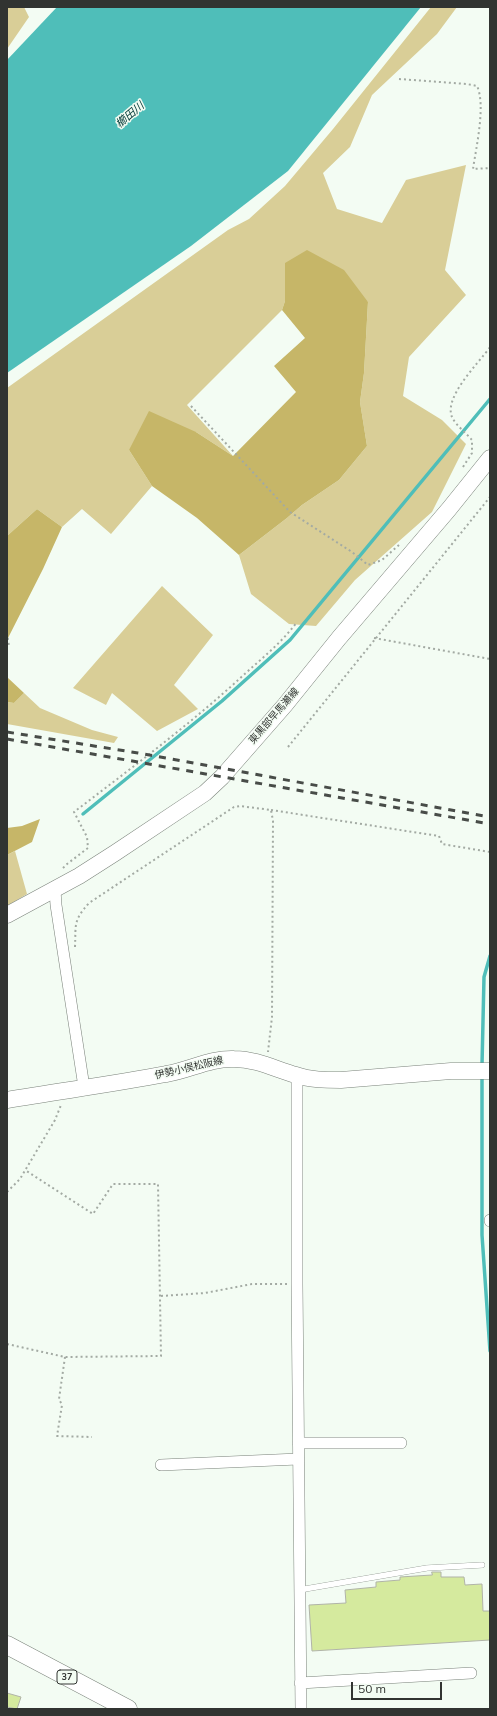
<!DOCTYPE html>
<meta charset="utf-8">
<style>
body{margin:0}
#map{position:relative;width:497px;height:1716px;overflow:hidden;background:#f3fcf3;font-family:Mulish,sans-serif}
canvas{display:block}
.frame{position:absolute;inset:0;border:8px solid #313431;pointer-events:none}
.scale{position:absolute;left:351px;top:1682px;width:91px;height:18px;box-sizing:border-box;border:2px solid #313431;border-top:0;padding-left:5px;font-size:12px;line-height:14px;white-space:nowrap;color:#313431;-webkit-text-stroke:3px #f3fcf3;paint-order:stroke}
</style>
<div id="map">
<canvas width="497" height="1716"></canvas>
<div class="frame"></div>
<div class="scale">50 m</div>
</div>
<script>
const ctx = document.querySelector('canvas').getContext('2d');
ctx.lineJoin = 'round';
function paint(path, color) {
  ctx.fillStyle = color;
  ctx.fill(path, 'evenodd');
}
function trace(path, color, width, dash) {
  ctx.strokeStyle = color;
  ctx.lineWidth = width;
  ctx.lineCap = dash ? 'butt' : 'round';
  ctx.setLineDash(dash || []);
  ctx.stroke(path);
}
function write(font, color, halo, rows, align = 'center') {
  ctx.font = font + ' Mulish,"Noto Sans JP",sans-serif';
  ctx.lineWidth = 3;
  ctx.setLineDash([]);
  ctx.textBaseline = 'middle';
  ctx.strokeStyle = halo;
  ctx.fillStyle = color;
  for (const [text, x, y, turn = 0] of rows) {
    ctx.save();
    ctx.translate(x, y);
    ctx.rotate((+turn || 0) * Math.PI / 180);
    ctx.textAlign = isNaN(turn) ? turn : align;
    if (halo) ctx.strokeText(text, 0, 0);
    ctx.fillText(text, 0, 0);
    ctx.restore();
  }
}
const green = new Path2D(`
 M8 7H24L29 17 7 49V8Z
 M431 7H457L437 34 372 95 350 147 323 173 337 209 382 223 406 180 466 165 445 270 466 295 409 357 403 396 442 420 466 444 432 512 355 580 316 626 289 624 251 594 239 555 287 518 302 505 339 480 367 446 360 402 364 373 368 302 285 263V301L282 310 187 405 233 456 196 432 129 450 152 486 111 534 82 509 62 527 37 509 7 536V388L228 230 249 219 285 186 333 129Z
 M162 586 213 635 174 685 198 709 157 731 112 693 106 705 73 688Z
 M24 693 40 708 92 730 118 737 114 743 7 724V702L14 703Z
 M15 851 27 894 7 906V855Z`);
const forest = new Path2D(`
 M307 250 344 270 368 302 364 373 360 402 367 446 339 480 302 505 287 518 239 555 197 518 152 486 129 450 149 411 196 432 233 456 296 392 274 366 305 338 282 310 285 301V263Z
 M37 509 62 527 43 569 7 640V536Z
 M7 677 24 693 14 703 7 702Z
 M40 819 32 842 7 855V828L22 826Z`);
const water = new Path2D(`
 M57 7H421L288 171 191 246 7 373V60Z`);
const stream = new Path2D(`
 M83 814 222 701 290 640 490 399
 M482 1065 484 977 490 956
 M482 1077V1235L490 1351`);
const building = new Path2D(`
 M432 1572H441V1577H464L465 1585 482 1584 483 1611H490V1640L312 1651 309 1605 346 1603 345 1590 376 1587V1582L400 1580V1577L432 1575Z
 M7 1693 21 1697 17 1709 7 1707Z`);
const path = new Path2D(`
 M399 79 467 84 477 86C486 105 476 148 473 169L490 168
 M191 406 290 512 352 552 368 565 382 560 399 545
 M463 467 472 453V440C466 433 457 426 453 419 441 399 479 363 490 347
 M7 633 9 646
 M374 638 490 659
 M288 747 490 497
 M271 810 439 836 442 844 490 852
 M63 868 67 864 88 848 87 837 74 812C129 770 185 728 236 682 257 662 280 645 297 622
 M75 947C76 924 73 921 89 903L234 807 240 806 271 810 273 821 272 1017 268 1052
 M7 1192 20 1179 55 1120 61 1105
 M161 1296 205 1293 252 1284H287
 M7 1344 65 1357 161 1356 158 1184H113L93 1214 25 1170
 M65 1357 59 1399 62 1405 57 1436 92 1437`);
const service = new Path2D(`
 M299 1590 427 1568 482 1565`);
const minor = new Path2D(`
 M55 890 56 905 84 1087
 M297 1076V1284L301 1709
 M490 1220V1221
 M298 1443H401
 M161 1465 298 1459
 M300 1683 471 1673`);
const secondary = new Path2D(`
 M7 915 79 876 115 853 205 793 222 777 285 705 339 638 449 509 490 458
 M7 1100C60 1091 114 1084 166 1074 190 1070 210 1058 234 1059 256 1059 275 1069 296 1075 310 1080 326 1080 341 1080L451 1071H490`);
const primary = new Path2D(`
 M7 1645 128 1709`);
const rail = new Path2D(`
 M7 732 138 753 490 817
 M7 739 490 824`);
const shields = [
 [67,1677,20]
];
const shieldNames = [
 ["37",67,1677]
];
const streetNames = [
 ["東黒部早馬瀬線",274,716,-49],
 ["伊勢小俣松阪線",189,1068,-13]
];
const waterNames = [
 ["櫛田川",130,115,-40]
];
paint(green, '#d9ce97');
paint(forest, '#c6b668');
paint(water, '#4fbeb9');
trace(stream, '#4fbeb9', 3.5);
paint(building, '#d5ea9e');
trace(building, '#b0b3a8', 1);
trace(service, '#7a827a', 6);
trace(minor, '#7a827a', 12);
trace(secondary, '#7a827a', 17);
trace(primary, '#7a827a', 19);
trace(path, '#a3aaa3', 2, [2, 3]);
trace(service, '#fff', 5.5);
trace(minor, '#fff', 11);
trace(secondary, '#fff', 16);
trace(primary, '#fff', 18);
trace(rail, '#484c48', 3, [7, 7]);
for (const [x, y, w] of shields) {
  const box = new Path2D();
  box.roundRect(x - w / 2, y - 7, w, 14, 3);
  ctx.fillStyle = '#f3fcf3';
  ctx.fill(box);
  trace(box, '#313431', 1);
}
write('bold 9px', '#313431', null, shieldNames);
write('10px', '#313431', '#f3fcf3', streetNames);
write('italic 11px', '#013836', '#f3fcf3', waterNames);
</script>
